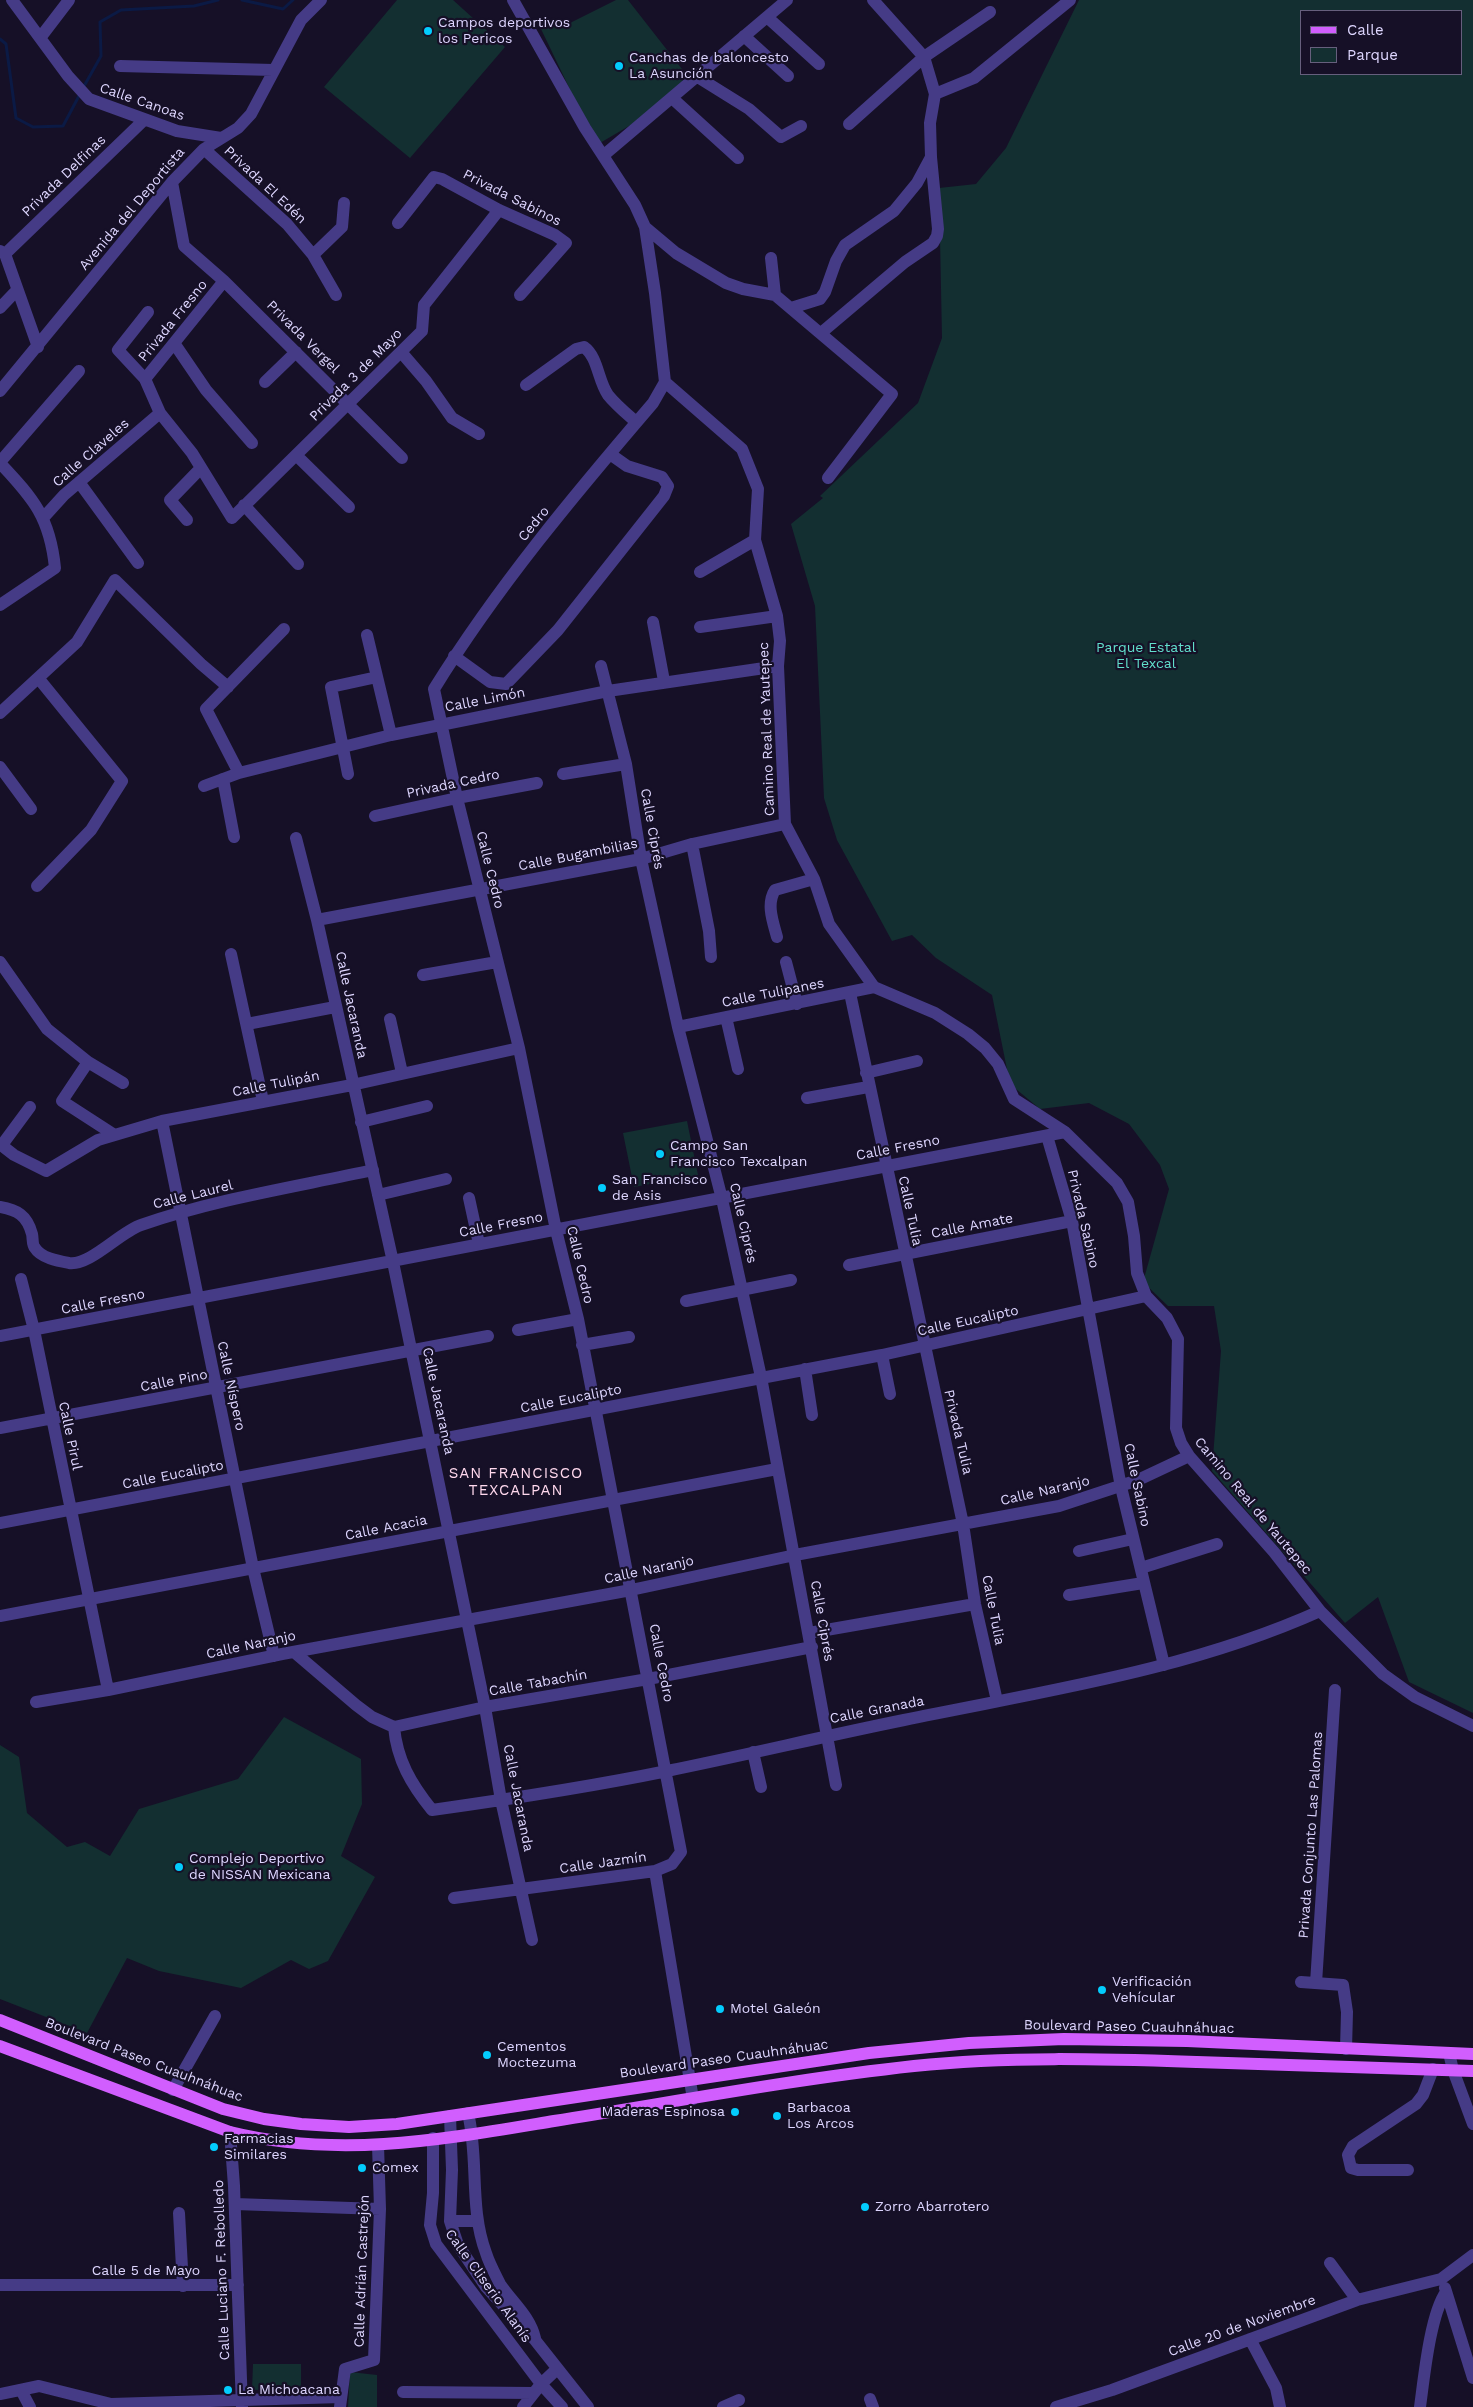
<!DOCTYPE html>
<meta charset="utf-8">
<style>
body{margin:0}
#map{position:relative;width:1473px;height:2407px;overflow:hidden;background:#161027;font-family:"Work Sans",sans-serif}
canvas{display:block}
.legend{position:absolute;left:1300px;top:10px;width:162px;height:65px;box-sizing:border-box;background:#161027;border:1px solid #665f7d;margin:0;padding:6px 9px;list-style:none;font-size:15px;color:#ded6ff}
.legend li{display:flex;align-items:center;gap:10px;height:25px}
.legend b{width:25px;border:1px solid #665f7d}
</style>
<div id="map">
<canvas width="1473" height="2407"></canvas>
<ul class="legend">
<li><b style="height:6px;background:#d15efe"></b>Calle</li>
<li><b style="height:14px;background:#132f31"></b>Parque</li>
</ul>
</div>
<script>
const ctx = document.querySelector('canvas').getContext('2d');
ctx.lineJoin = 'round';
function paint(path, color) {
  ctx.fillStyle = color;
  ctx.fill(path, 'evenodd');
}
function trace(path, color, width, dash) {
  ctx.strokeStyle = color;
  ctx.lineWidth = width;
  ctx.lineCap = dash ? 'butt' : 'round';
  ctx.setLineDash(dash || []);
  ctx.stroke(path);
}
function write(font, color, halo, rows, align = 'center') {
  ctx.font = font + ' "Work Sans",sans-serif';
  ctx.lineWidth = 4.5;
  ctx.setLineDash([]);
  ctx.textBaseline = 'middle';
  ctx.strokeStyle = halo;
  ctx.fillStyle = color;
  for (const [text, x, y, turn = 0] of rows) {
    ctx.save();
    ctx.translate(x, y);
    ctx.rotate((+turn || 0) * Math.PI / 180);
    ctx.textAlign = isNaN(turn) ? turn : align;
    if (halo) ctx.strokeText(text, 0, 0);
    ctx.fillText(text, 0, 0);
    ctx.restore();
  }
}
const green = new Path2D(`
 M397 0H453L505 47 410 158 324 87Z
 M616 0H628L689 78 646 116 600 143 576 102 541 29 566 25Z
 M1079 0H1473V1713L1409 1682 1378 1597 1345 1623 1212 1471 1221 1351 1214 1306H1168L1143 1282 1169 1189 1160 1165 1129 1124 1089 1103 1040 1109 1010 1084 992 995 936 958 912 935 892 941 837 840 824 798 815 606 791 524 823 498 820 496 918 403 942 338 939 188 976 184 1006 148ZM1302 11H1462V74H1302Z
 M687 1121 698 1175 634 1187 623 1133Z
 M284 1717 361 1759 362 1804 341 1856 375 1877 328 1961 309 1969 291 1960 241 1988 159 1971 127 1958 87 2033 0 1999V1745L19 1757 27 1813 67 1847 85 1842 110 1856 139 1809 238 1779Z
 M253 2364H301V2389L252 2390Z
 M350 2372 377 2375V2407H348Z`);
const stream = new Path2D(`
 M242 0 283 9 293 0
 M0 39 6 44 16 118 33 127 63 126 80 94
 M83 88 101 56 100 22 121 10 194 6 218 0`);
const minor = new Path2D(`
 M12 0 68 76 89 99 177 131 221 138
 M513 0 585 128 635 205 645 227 655 293 665 382 742 449 758 489 755 540 777 616 780 641 778 666 785 824 814 879 829 924 874 987 935 1013 968 1034 985 1048 998 1064 1014 1099 1065 1132 1117 1183 1128 1202 1134 1236 1137 1273 1146 1296 1167 1318 1178 1339 1176 1428 1181 1443 1189 1456 1274 1552 1320 1611 1383 1674 1415 1697 1473 1726
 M873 0 924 57 935 94
 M767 17 819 64
 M744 36 788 76
 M40 38 69 0
 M120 66 273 70
 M696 76 749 109 781 137 801 126
 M672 98 738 158
 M849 124 924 57 990 12
 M204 149 287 224 313 255 336 295
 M604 155 787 0
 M172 182 184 246 224 281 402 458
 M398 223 434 177 442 179 499 210 555 235 566 243 520 295
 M645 227 676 253 726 283 743 289 775 295 892 394 828 478
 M0 251 5 254 38 347
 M5 254 144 120
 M313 255 342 227 344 203
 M771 258 775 295
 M0 308 17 290
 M791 308 820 299 825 292 836 261 845 245 894 211 917 183 931 157 930 123 935 94 974 78 1070 0
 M148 312 118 350 145 379 160 413 192 453 232 518 422 331 424 305 499 210
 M821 333 905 262 933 243 937 236 938 229 931 157
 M174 343 206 390 252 443
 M401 352 426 381 452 418 479 434
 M145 379 224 281
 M265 382 296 352
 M526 385 576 349 584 347C598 357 598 381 608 395 616 405 627 414 636 422
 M0 391 172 182 204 149 238 128 251 114 301 20 321 0
 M296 455 349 507
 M0 462 79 371
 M0 463C34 499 50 518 55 568L0 605
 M79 482 138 563
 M244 505 298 564
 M44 517 64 495 160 413
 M187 520 170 500 200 469
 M700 572 755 540
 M653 622 664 681
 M700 627 777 616
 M367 635 391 735
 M454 656 490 682 506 684 558 630 664 496 668 486 662 477 627 466 610 454
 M601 666 626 764 641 859 678 1027 722 1199 761 1377 836 1785
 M0 713 77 642 115 580 201 664 228 687
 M0 767 31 809
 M239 773 206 709 284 629
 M348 774 331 687 377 677
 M563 774 626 764
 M223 779 234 837
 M204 786 239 773 391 735 608 691 778 666
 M375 816 457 798 537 783
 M296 838 317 920 393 1262 485 1707 501 1800 532 1940
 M692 844 709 931 711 957
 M37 886 91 830 122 781 39 679
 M317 920 641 859 692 844 785 824
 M777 937C773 922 766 904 775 890L814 879
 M231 954 263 1101
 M0 962 47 1029 88 1062 123 1083
 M786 962 797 1004
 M423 975 497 962
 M850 993 963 1524 975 1604 997 1701
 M726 1017 738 1069
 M390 1019 402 1073
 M247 1024 335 1007
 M678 1027 874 987
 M88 1062 62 1101 113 1134
 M866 1073 917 1061
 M807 1098 868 1087
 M162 1121 253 1568 274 1656
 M361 1122 427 1106
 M1047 1136 1072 1221 1121 1487 1164 1665
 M0 1144 14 1155 46 1171 98 1140 162 1121 352 1085 519 1048
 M2 1145 30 1107
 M378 1195 446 1179
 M469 1198 479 1244
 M0 1207C17 1210 27 1215 32 1234 33 1238 32 1245 35 1248 41 1258 58 1261 69 1263 90 1266 120 1232 141 1225 216 1199 295 1187 373 1170
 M849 1265 1072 1221
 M21 1279 34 1330 108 1690
 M686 1301 791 1280
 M518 1330 578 1319
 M0 1336 1065 1132
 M582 1345 629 1337
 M882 1355 890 1394
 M805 1369 812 1415
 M0 1428 488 1336
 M0 1523 882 1355 1146 1296
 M1079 1551 1133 1539
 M1141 1568 1217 1544
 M1069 1595 1143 1583
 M0 1616 777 1469
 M809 1633 975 1604
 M294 1652 356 1705 372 1717 394 1727 485 1707 648 1679 812 1647
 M36 1702 108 1690 282 1654 631 1590 795 1555 1059 1506 1138 1480 1189 1456
 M394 1727C397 1760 411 1784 432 1810 510 1799 589 1787 667 1771 746 1755 825 1736 904 1720 1044 1691 1189 1670 1320 1611
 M753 1752 761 1787
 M655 1871 693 2099
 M454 1898 655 1871 672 1864 681 1852 578 1319 556 1230 519 1048 457 798 434 689C497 587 575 494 653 403L665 382
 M1301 1982 1343 1985 1347 2012 1346 2049
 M1316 1983 1335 1690
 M1449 2053 1453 2070 1473 2124
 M173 2090 215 2016
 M468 2113C479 2159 469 2208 486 2253 489 2263 495 2274 500 2284 512 2302 530 2316 535 2338
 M450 2116 452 2170 450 2221 458 2245 486 2287 535 2340 588 2407
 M230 2132 234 2186 242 2407
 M433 2138V2193L430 2225 436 2244 541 2384 562 2407
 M1408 2170H1358L1351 2168 1348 2155 1353 2146 1416 2104 1423 2095 1433 2069
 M235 2204 380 2209
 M179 2213 183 2286
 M450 2221H477
 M1330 2263 1357 2300
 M0 2285H238
 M1445 2288 1473 2378
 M1250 2339 1276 2388 1280 2407
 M21 2390 30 2407
 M403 2392 534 2393
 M0 2394 39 2386 111 2404 341 2397
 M870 2399 873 2407
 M340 2407 345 2369 374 2360 380 2209 378 2145
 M523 2407 541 2384 557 2369
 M723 2407 739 2400
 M1056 2407 1112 2390 1357 2300 1441 2279 1473 2255
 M1420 2407C1424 2378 1430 2315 1446 2292`);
const major = new Path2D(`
 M0 2020 223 2109 264 2119 301 2124 349 2127 397 2124 869 2053 969 2043 1064 2039 1187 2041 1473 2054
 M0 2046 230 2132C340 2159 445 2139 554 2121 674 2102 794 2079 914 2066 1008 2056 1102 2059 1197 2062 1289 2065 1381 2068 1473 2071`);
const markers = [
 [428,31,5,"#03ccfd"],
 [619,66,5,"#03ccfd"],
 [660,1154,5,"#03ccfd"],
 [602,1188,5,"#03ccfd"],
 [179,1867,5,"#03ccfd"],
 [1102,1990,5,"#03ccfd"],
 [720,2009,5,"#03ccfd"],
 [487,2055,5,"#03ccfd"],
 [735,2112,5,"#03ccfd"],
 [777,2116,5,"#03ccfd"],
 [214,2147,5,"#03ccfd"],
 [362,2168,5,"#03ccfd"],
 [865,2207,5,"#03ccfd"],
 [228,2390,5,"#03ccfd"]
];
const poiNames = [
 ["Campos deportivos",438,23],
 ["los Pericos",438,39],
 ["Canchas de baloncesto",629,58],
 ["La Asunción",629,74],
 ["Campo San",670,1146],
 ["Francisco Texcalpan",670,1162],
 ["San Francisco",612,1180],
 ["de Asis",612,1196],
 ["Complejo Deportivo",189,1859],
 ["de NISSAN Mexicana",189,1875],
 ["Verificación",1112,1982],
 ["Vehícular",1112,1998],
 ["Motel Galeón",730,2009],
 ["Cementos",497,2047],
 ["Moctezuma",497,2063],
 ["Barbacoa",787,2108],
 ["Los Arcos",787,2124],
 ["Maderas Espinosa",725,2112,"right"],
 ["Farmacias",224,2139],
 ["Similares",224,2155],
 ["Comex",372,2168],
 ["Zorro Abarrotero",875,2207],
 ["La Michoacana",238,2390]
];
const streetNames = [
 ["Calle Canoas",142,102,19],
 ["Privada Delfinas",64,176,-44],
 ["Privada El Edén",265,185,43],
 ["Privada Sabinos",512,198,27],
 ["Avenida del Deportista",132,209,-50],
 ["Privada Fresno",173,321,-51],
 ["Privada Vergel",303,337,45],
 ["Privada 3 de Mayo",356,375,-45],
 ["Calle Claveles",91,453,-41],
 ["Cedro",534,524,-51],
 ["Calle Limón",485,700,-11],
 ["Camino Real de Yautepec",767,729,-92],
 ["Privada Cedro",453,784,-12],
 ["Calle Ciprés",652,829,80],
 ["Calle Bugambilias",578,855,-11],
 ["Calle Cedro",490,870,76],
 ["Calle Tulipanes",773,993,-11],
 ["Calle Jacaranda",351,1005,78],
 ["Calle Tulipán",276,1084,-11],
 ["Calle Fresno",898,1148,-11],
 ["Calle Laurel",193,1195,-14],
 ["Calle Tulia",910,1211,78],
 ["Privada Sabino",1083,1219,77],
 ["Calle Ciprés",743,1223,77],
 ["Calle Fresno",501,1225,-11],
 ["Calle Amate",972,1226,-11],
 ["Calle Cedro",580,1265,77],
 ["Calle Fresno",103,1302,-11],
 ["Calle Eucalipto",968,1321,-12],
 ["Calle Pino",174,1381,-11],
 ["Calle Níspero",231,1386,78],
 ["Calle Eucalipto",571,1399,-11],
 ["Calle Jacaranda",438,1401,78],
 ["Privada Tulia",958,1432,77],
 ["Calle Pirul",70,1436,78],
 ["Calle Eucalipto",173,1475,-11],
 ["Calle Sabino",1137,1485,78],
 ["Calle Naranjo",1045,1491,-13],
 ["Camino Real de Yautepec",1253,1506,50],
 ["Calle Acacia",386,1528,-11],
 ["Calle Naranjo",649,1570,-12],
 ["Calle Tulia",993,1610,79],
 ["Calle Ciprés",822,1621,80],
 ["Calle Naranjo",251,1645,-12],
 ["Calle Cedro",661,1663,79],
 ["Calle Tabachín",538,1683,-10],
 ["Calle Granada",877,1710,-11],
 ["Calle Jacaranda",518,1798,79],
 ["Privada Conjunto Las Palomas",1311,1835,-86],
 ["Calle Jazmín",603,1863,-8],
 ["Boulevard Paseo Cuauhnáhuac",1129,2027,1],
 ["Boulevard Paseo Cuauhnáhuac",724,2059,-8],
 ["Boulevard Paseo Cuauhnáhuac",144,2060,21],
 ["Calle Luciano F. Rebolledo",222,2270,-92],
 ["Calle 5 de Mayo",146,2271],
 ["Calle Adrián Castrejón",362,2271,-88],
 ["Calle Cliserio Alanís",488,2286,54],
 ["Calle 20 de Noviembre",1242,2326,-20]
];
const parkNames = [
 ["Parque Estatal",1146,648],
 ["El Texcal",1146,664]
];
const neighbourhoodNames = [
 ["SAN FRANCISCO",516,1474],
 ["TEXCALPAN",516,1491]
];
paint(green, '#132f31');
trace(stream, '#0b1a45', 3);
trace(minor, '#453b86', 12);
trace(major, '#d15efe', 12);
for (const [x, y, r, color] of markers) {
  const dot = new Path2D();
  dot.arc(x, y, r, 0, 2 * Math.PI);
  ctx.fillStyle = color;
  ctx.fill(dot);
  trace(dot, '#161027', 2);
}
write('14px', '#ded6ff', '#161027', poiNames, 'left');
write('14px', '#ded6ff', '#161027', streetNames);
write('14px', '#61dfcc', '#161027', parkNames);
ctx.letterSpacing = '1px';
write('15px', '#ffd8ed', '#161027', neighbourhoodNames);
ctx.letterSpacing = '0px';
</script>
